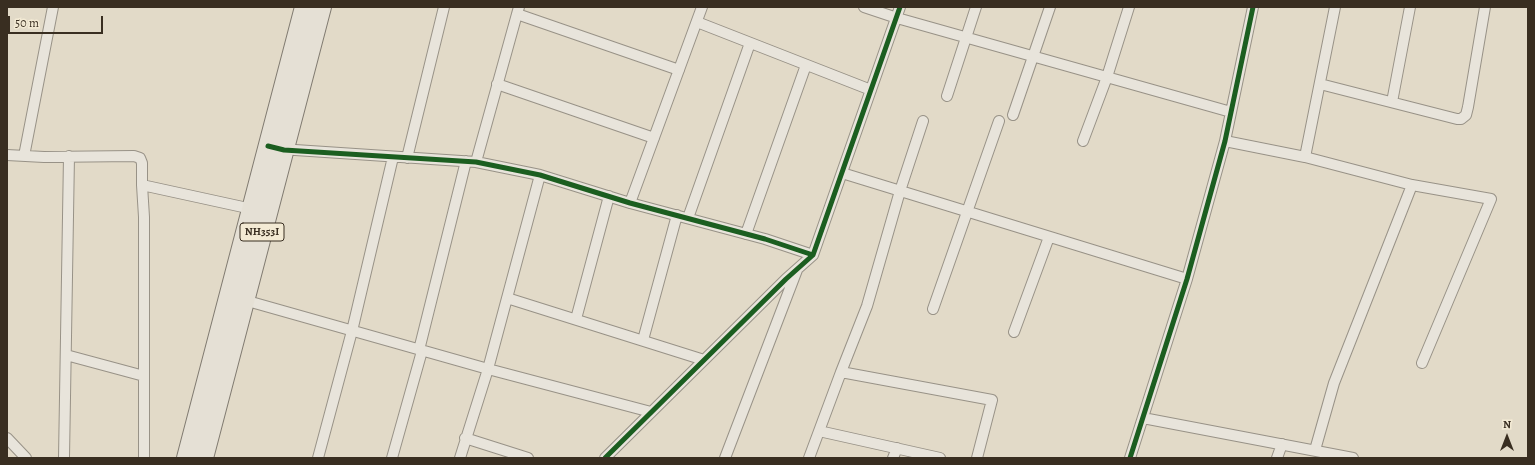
<!DOCTYPE html>
<style>
body{margin:0}
#map{position:relative;width:1535px;height:465px;overflow:hidden;background:#e2dac8;font-family:Alegreya,serif}
canvas{display:block}
.frame{position:absolute;inset:0;border:8px solid #392e21;pointer-events:none}
.north{position:absolute;left:1487px;top:417px;width:40px;height:40px;-webkit-text-stroke:3px #f3ead4;paint-order:stroke;rotate:0deg;font-size:11px;font-weight:700;line-height:16px;text-align:center;color:#392e21}
.north::after{content:'';display:block;margin:auto;width:14px;height:18px;background:#392e21;clip-path:polygon(50% 0,100% 100%,50% 72%,0 100%)}
.scale{position:absolute;left:8px;top:16px;width:95px;height:18px;box-sizing:border-box;border:2px solid #392e21;border-top:0;padding-left:5px;font-size:12px;line-height:14px;white-space:nowrap;color:#392e21;-webkit-text-stroke:3px #f3ead4;paint-order:stroke}
</style>
<div id="map">
<canvas width="1535" height="465"></canvas>
<div class="frame"></div>
<div class="north">N</div>
<div class="scale">50 m</div>
</div>
<script>
const ctx = document.querySelector('canvas').getContext('2d');
ctx.lineJoin = 'round';
function trace(path, color, width, dash) {
  ctx.strokeStyle = color;
  ctx.lineWidth = width;
  ctx.lineCap = dash ? 'butt' : 'round';
  ctx.setLineDash(dash || []);
  ctx.stroke(path);
}
function write(font, color, halo, rows, align = 'center') {
  ctx.font = font + ' Alegreya,serif';
  ctx.lineWidth = 4;
  ctx.setLineDash([]);
  ctx.textBaseline = 'middle';
  ctx.strokeStyle = halo;
  ctx.fillStyle = color;
  for (const [text, x, y, turn = 0] of rows) {
    ctx.save();
    ctx.translate(x, y);
    ctx.rotate((+turn || 0) * Math.PI / 180);
    ctx.textAlign = isNaN(turn) ? turn : align;
    if (halo) ctx.strokeText(text, 0, 0);
    ctx.fillText(text, 0, 0);
    ctx.restore();
  }
}
const street = new Path2D(`
 M519 7 517 14 679 70
 M864 7 897 18 1231 112
 M697 22 871 90
 M497 84 654 138
 M1320 84 1457 119H1461L1466 115 1468 107 1485 7
 M947 96 976 7
 M1392 102 1410 7
 M1013 115 1050 7
 M923 121 900 191 867 306 841 372 992 400 977 458
 M1083 141 1107 77 1129 7
 M1225 141 1305 157 1412 185 1491 199 1422 363
 M280 149 476 162 540 175 630 203 765 239 813 255
 M7 155 44 157 134 156 140 158 142 163V185L252 209
 M24 156 53 7
 M1305 157 1335 7
 M407 158 444 7
 M476 162 517 14
 M842 173 1187 279
 M142 185 144 217V458
 M630 203 702 7
 M688 218 750 43
 M746 234 806 65
 M507 298 704 360
 M244 300 488 369 651 412
 M933 309 999 121
 M576 319 609 196
 M1014 332 1049 237
 M643 340 677 215
 M419 350 466 161
 M66 355 144 376
 M1143 418 1353 458
 M819 431 940 458
 M7 438 26 458
 M465 438 528 458
 M1315 450 1334 383 1412 185
 M64 458 69 156
 M318 458 352 331 393 157
 M392 458 422 351
 M460 458 488 369 540 175
 M605 458 786 279 813 255 900 7
 M725 458 797 270
 M809 458 841 372
 M893 458 897 448
 M1130 458 1187 279 1225 141 1253 7
 M1277 458 1282 444`);
const highway = new Path2D(`
 M186 458 304 7
 M204 458 322 7`);
const cycleway = new Path2D(`
 M268 146 284 150 476 162 540 175 630 203 765 239 813 255
 M605 458 786 279 813 255 900 7
 M1130 458 1187 279 1225 141 1253 7`);
const shields = [
 [262,232,44]
];
const shieldNames = [
 ["NH353I",262,232]
];
trace(street, '#989287', 12);
trace(highway, '#817b71', 20);
trace(street, '#e8e4db', 10);
trace(highway, '#e5e0d5', 18);
trace(cycleway, '#1b5e20', 5);
for (const [x, y, w] of shields) {
  const box = new Path2D();
  box.roundRect(x - w / 2, y - 9, w, 18, 3);
  ctx.fillStyle = '#f3ead4';
  ctx.fill(box);
  trace(box, '#392e21', 1);
}
write('bold 11px', '#392e21', null, shieldNames);
</script>
